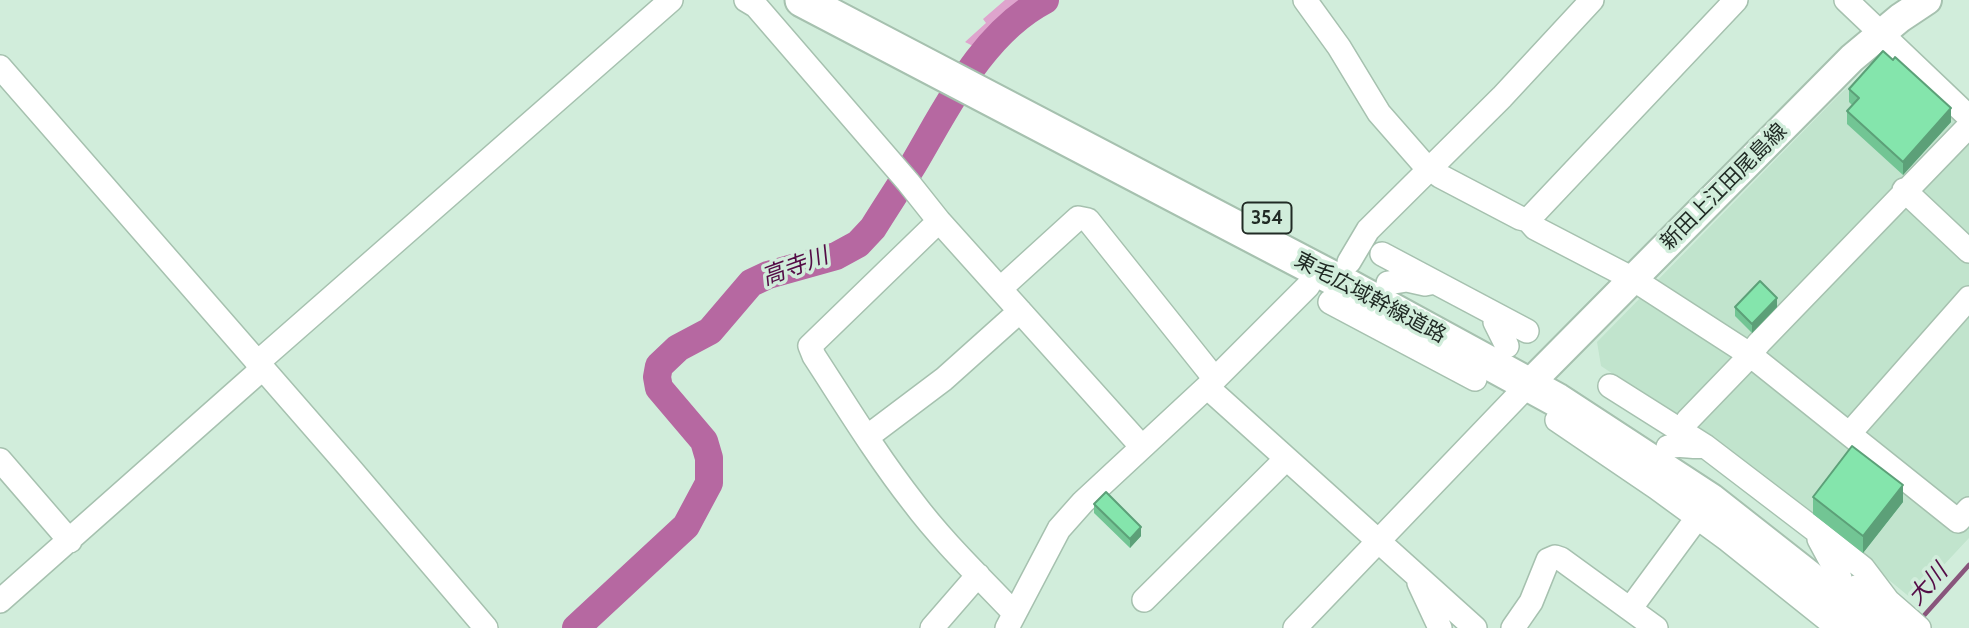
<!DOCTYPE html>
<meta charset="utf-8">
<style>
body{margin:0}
canvas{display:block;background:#d1eddb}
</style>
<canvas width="1969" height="628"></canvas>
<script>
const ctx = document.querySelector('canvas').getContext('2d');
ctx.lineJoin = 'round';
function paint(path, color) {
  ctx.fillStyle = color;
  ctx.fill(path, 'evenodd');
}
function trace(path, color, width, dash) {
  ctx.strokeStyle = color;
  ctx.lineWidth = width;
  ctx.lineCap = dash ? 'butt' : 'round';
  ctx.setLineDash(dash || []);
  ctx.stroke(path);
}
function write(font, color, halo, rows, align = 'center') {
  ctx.font = font + ' Cabin,"Noto Sans JP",sans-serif';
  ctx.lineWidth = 7;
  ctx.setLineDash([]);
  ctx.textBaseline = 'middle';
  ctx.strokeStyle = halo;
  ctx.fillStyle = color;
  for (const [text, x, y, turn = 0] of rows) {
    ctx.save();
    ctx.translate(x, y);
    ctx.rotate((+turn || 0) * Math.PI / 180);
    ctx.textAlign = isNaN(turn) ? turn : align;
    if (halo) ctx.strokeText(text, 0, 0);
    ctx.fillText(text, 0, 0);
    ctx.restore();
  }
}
const built = new Path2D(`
 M1880 58 1892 59 1969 130V538L1912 599 1799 506 1705 435 1601 366 1597 342 1839 95Z`);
const green = new Path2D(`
 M1005 0H1032L991 32 979 49 965 42 986 23 983 19Z`);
const stream = new Path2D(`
 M1920 620 1969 565`);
const river = new Path2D(`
 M576 628 686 526 709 483V458L704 441 659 388 657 377 659 366 678 348 710 331 751 283 768 275 836 256 858 244 873 228C886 207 900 186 913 165 948 106 982 33 1045 0`);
const minor = new Path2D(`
 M746 0 756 6 908 182 939 221 1142 447
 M1305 0 1339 47 1379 113 1421 161 1440 176 1520 218 1528 220 1736 0
 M1846 0 1969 117
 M0 67 348 466 486 628
 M1904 190 1969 251
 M1528 220 1535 228 1633 279 1749 354 1958 521 1969 509
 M939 221 810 346 814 356C846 405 877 456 913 502 943 542 980 577 1014 613
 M1382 254 1527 331
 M1349 262 1368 230 1502 97 1592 0
 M1388 283 1407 280 1425 284 1430 283
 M1000 289 1078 218 1088 220 1215 379
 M1330 302 1475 379
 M1497 315 1495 322 1507 346
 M257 363 671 0
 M1610 386 1705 446 1815 530 1863 568 1888 601 1919 628
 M1207 387 1475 628
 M1557 420 1657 488 1728 540 1838 628
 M1688 420 1744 362 1759 343 1969 126
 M1849 434 1969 298
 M867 437 944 379 1020 311
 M1668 447C1681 443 1691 448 1705 446
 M0 460 70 541
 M1819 539 1840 578
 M1419 583 1440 628
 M1144 600 1286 459
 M0 601 262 369
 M1630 609 1697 518
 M932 628 978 575
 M1007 628 1059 529 1083 502 1207 387 1308 286 1317 270
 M1295 628 1529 384
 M1513 628 1531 602 1548 560 1555 557 1561 559 1656 628`);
const major = new Path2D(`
 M1529 384 1852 58 1900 18 1927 0`);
const highway = new Path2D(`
 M802 0 1350 287 1557 400 1710 500 1808 577 1868 628
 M1857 592 1899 628`);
const wall = new Path2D(`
 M1849 89 1951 122 1903 175 1847 124V111L1852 105 1849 102Z
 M1735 307H1777L1752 333 1735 316Z
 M1813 497 1903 502 1863 553 1813 514Z
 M1094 504 1141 536 1130 548 1094 513Z`);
const shadedWall = new Path2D(`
 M1951 108V122L1903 175V162Z
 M1777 298V307L1752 333V324Z
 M1903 485V502L1863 553V536Z
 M1141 527V536L1130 548V539Z`);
const building = new Path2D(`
 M1883 51 1893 60 1895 57 1951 108 1903 162 1847 111 1859 98 1849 89Z
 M1760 281 1777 298 1752 324 1735 307Z
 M1852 446 1903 485 1863 536 1813 497Z
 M1106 492 1141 527 1130 539 1094 504Z`);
const shields = [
 [1267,218,49]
];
const shieldNames = [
 ["354",1267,218]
];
const streetNames = [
 ["新田上江田尾島線",1724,187,-45],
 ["東毛広域幹線道路",1370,298,28]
];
const waterNames = [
 ["高寺川",795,267,-20],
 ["大川",1928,585,-48]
];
paint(built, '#c1e4cd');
paint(green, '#dea4cd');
trace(stream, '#89567c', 4.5);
trace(river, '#b668a1', 28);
trace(minor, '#a6c1af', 26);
trace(major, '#a6c1af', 32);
trace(highway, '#a6c1af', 37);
trace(minor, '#fff', 23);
trace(major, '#fff', 28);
trace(highway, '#fff', 33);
paint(wall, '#72c594');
paint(shadedWall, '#5ca078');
paint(building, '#84e5ac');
trace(building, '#5ca078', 2);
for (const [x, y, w] of shields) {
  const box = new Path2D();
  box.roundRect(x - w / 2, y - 15.5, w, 31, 5);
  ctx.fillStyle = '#d1eddb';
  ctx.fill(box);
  trace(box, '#212b25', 2);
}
write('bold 19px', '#212b25', null, shieldNames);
write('21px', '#212b25', '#d1eddb', streetNames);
write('italic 23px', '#540c46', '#d1eddb', waterNames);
</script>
